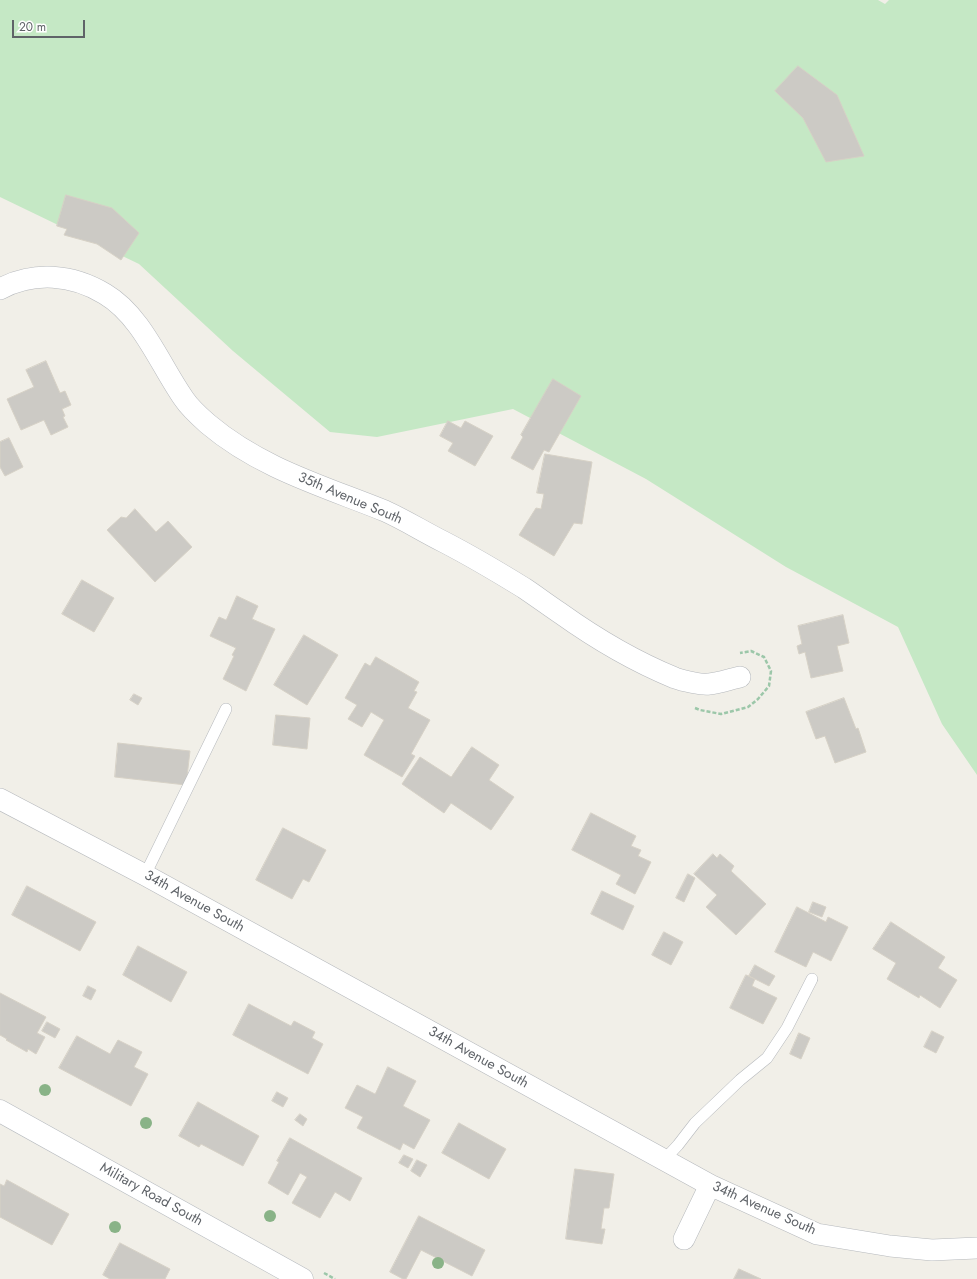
<!DOCTYPE html>
<style>
body{margin:0}
#map{position:relative;width:977px;height:1279px;overflow:hidden;background:#f1efe8;font-family:Jost,sans-serif}
canvas{display:block}
.scale{position:absolute;left:12px;top:20px;width:73px;height:18px;box-sizing:border-box;border:2px solid #5f6368;border-top:0;padding-left:5px;font-size:12px;line-height:14px;white-space:nowrap;color:#5f6368;-webkit-text-stroke:3px #fff;paint-order:stroke}
</style>
<div id="map">
<canvas width="977" height="1279"></canvas>
<div class="scale">20 m</div>
</div>
<script>
const ctx = document.querySelector('canvas').getContext('2d');
ctx.lineJoin = 'round';
function paint(path, color) {
  ctx.fillStyle = color;
  ctx.fill(path, 'evenodd');
}
function trace(path, color, width, dash) {
  ctx.strokeStyle = color;
  ctx.lineWidth = width;
  ctx.lineCap = dash ? 'butt' : 'round';
  ctx.setLineDash(dash || []);
  ctx.stroke(path);
}
function write(font, color, halo, rows, align = 'center') {
  ctx.font = font + ' Jost,sans-serif';
  ctx.lineWidth = 3.5;
  ctx.setLineDash([]);
  ctx.textBaseline = 'middle';
  ctx.strokeStyle = halo;
  ctx.fillStyle = color;
  for (const [text, x, y, turn = 0] of rows) {
    ctx.save();
    ctx.translate(x, y);
    ctx.rotate((+turn || 0) * Math.PI / 180);
    ctx.textAlign = isNaN(turn) ? turn : align;
    if (halo) ctx.strokeText(text, 0, 0);
    ctx.fillText(text, 0, 0);
    ctx.restore();
  }
}
const green = new Path2D(`
 M0 0H878L885 4 889 0H977V775L942 724 898 627 786 567 646 479 513 409 377 437 330 432 233 351 139 264 0 197Z`);
const building = new Path2D(`
 M798 66 837 95 864 156 826 162 803 118 775 91Z
 M66 195 112 208 139 233 121 260 97 244 64 235 67 229 57 226Z
 M46 361 60 393 65 391 71 405 62 409 65 416 63 417 68 427 51 435 44 420 21 430 7 399 34 387 26 370Z
 M553 379 581 396 549 452 544 450 533 470 511 458 523 437 521 435Z
 M448 421 461 428 465 421 493 436 475 466 448 451 453 443 440 436Z
 M9 438 23 467 5 476 0 467V442Z
 M545 454 592 462 582 524 574 523 554 556 519 535 536 508 541 509 544 494 537 493Z
 M135 509 156 532 168 521 192 547 155 582 107 530 121 517 126 518Z
 M82 580 114 598 94 632 62 614Z
 M237 596 258 606 252 619 275 629 246 691 223 679 234 656 232 655 236 648 210 636 219 617 226 620Z
 M843 615 849 643 837 646 843 671 811 678 805 652 799 654 797 646 802 644 798 626Z
 M304 635 338 655 307 705 274 685Z
 M376 657 419 682 414 691 417 692 408 708 430 720 411 754 415 756 402 777 364 755 384 720 371 712 362 727 348 719 357 705 345 698 365 663 370 666Z
 M134 694 142 698 138 705 130 700Z
 M844 698 856 729 858 728 866 752 835 763 825 736 816 739 806 712Z
 M276 715 310 718 307 749 273 745Z
 M118 743 190 751 186 785 115 777Z
 M472 747 499 765 489 780 514 797 491 830 451 803 444 813 402 784 420 757 451 777Z
 M591 813 636 836 631 846 641 850 638 856 651 862 635 894 616 884 621 875 572 850Z
 M283 828 326 850 309 882 303 879 292 899 256 880Z
 M713 854 717 858 720 854 734 866 731 871 766 904 736 935 706 907 717 895 694 874Z
 M688 874 695 878 684 902 676 898Z
 M27 886 96 922 80 951 12 915Z
 M602 891 634 906 623 930 591 914Z
 M813 902 826 907 822 917 809 912Z
 M797 907 826 922 828 917 848 927 831 961 813 952 806 967 775 952Z
 M891 922 945 957 938 968 957 980 940 1008 920 995 919 998 887 979 896 963 873 949Z
 M664 932 683 942 671 965 652 955Z
 M138 946 187 972 171 1002 123 975Z
 M755 965 775 976 769 986 749 976Z
 M746 975 755 979 752 986 777 998 763 1024 730 1008Z
 M88 986 96 990 91 1000 83 996Z
 M0 993 46 1017 37 1033 45 1037 36 1054 28 1049 27 1052 6 1040 7 1039 0 1035Z
 M249 1004 291 1026 294 1021 315 1032 312 1038 323 1044 308 1074 233 1035Z
 M47 1022 60 1029 55 1038 42 1031Z
 M932 1031 944 1037 936 1053 924 1047Z
 M799 1033 810 1038 801 1059 790 1054Z
 M77 1036 110 1054 118 1040 142 1052 134 1067 148 1074 131 1106 59 1068Z
 M388 1067 416 1081 403 1106 430 1120 414 1149 403 1143 400 1150 357 1128 363 1117 345 1108 357 1085 375 1094Z
 M277 1092 288 1098 283 1107 272 1101Z
 M198 1102 259 1136 243 1166 201 1144 199 1147 179 1136Z
 M300 1114 307 1119 303 1126 295 1120Z
 M459 1123 506 1149 489 1179 442 1153Z
 M290 1138 362 1178 350 1201 335 1192 320 1218 292 1203 307 1177 300 1173 288 1195 268 1183 279 1162 277 1161Z
 M404 1155 413 1159 408 1168 399 1163Z
 M417 1160 427 1165 420 1177 411 1171Z
 M575 1169 614 1174 609 1208H604L601 1229H605L602 1244 566 1239Z
 M7 1180 69 1214 52 1245 0 1217V1184L4 1186Z
 M419 1216 485 1250 472 1276 421 1250 406 1279H403L390 1272Z
 M120 1243 170 1269 165 1279H110L103 1275Z
 M739 1269 761 1279H734Z`);
const path = new Path2D(`
 M695 708 700 710 721 714 748 707 758 699 769 686 771 671 764 657 751 651 740 653
 M324 1273 335 1279`);
const service = new Path2D(`
 M145 875 226 709
 M664 1160 678 1145 695 1123 740 1080 767 1058 787 1028 812 979`);
const minor = new Path2D(`
 M0 289C34 271 72 274 105 294 142 316 160 365 184 399 190 408 200 417 208 424 260 468 323 486 385 511 405 520 424 532 444 542 471 556 498 572 524 588 536 596 548 605 560 613 595 638 636 662 675 678 683 681 702 685 709 684 720 683 730 679 740 677
 M0 799 145 875 710 1185 817 1234 890 1246 932 1250 977 1248
 M684 1239 710 1185`);
const secondary = new Path2D(`
 M0 1111 302 1279`);
const trees = [
 [45,1090],
 [146,1123],
 [270,1216],
 [115,1227],
 [438,1263]
];
const streetNames = [
 ["35th Avenue South",350,499,23],
 ["34th Avenue South",194,902,29],
 ["34th Avenue South",478,1058,29],
 ["Military Road South",151,1195,29],
 ["34th Avenue South",764,1209,24]
];
paint(green, '#c5e8c5');
paint(building, '#cccac5');
trace(building, '#d6d1c6', 1);
trace(service, '#b5b8bc', 12);
trace(minor, '#b5b8bc', 22);
trace(secondary, '#b6babf', 23);
trace(path, '#9cc7a9', 2.5, [4, 2]);
trace(service, '#fff', 11);
trace(minor, '#fff', 21);
trace(secondary, '#fff', 22);
ctx.fillStyle = '#89b387';
for (const [x, y] of trees) {
  ctx.beginPath();
  ctx.arc(x, y, 6, 0, 2 * Math.PI);
  ctx.fill();
}
write('14px', '#5f6368', '#fff', streetNames);
</script>
